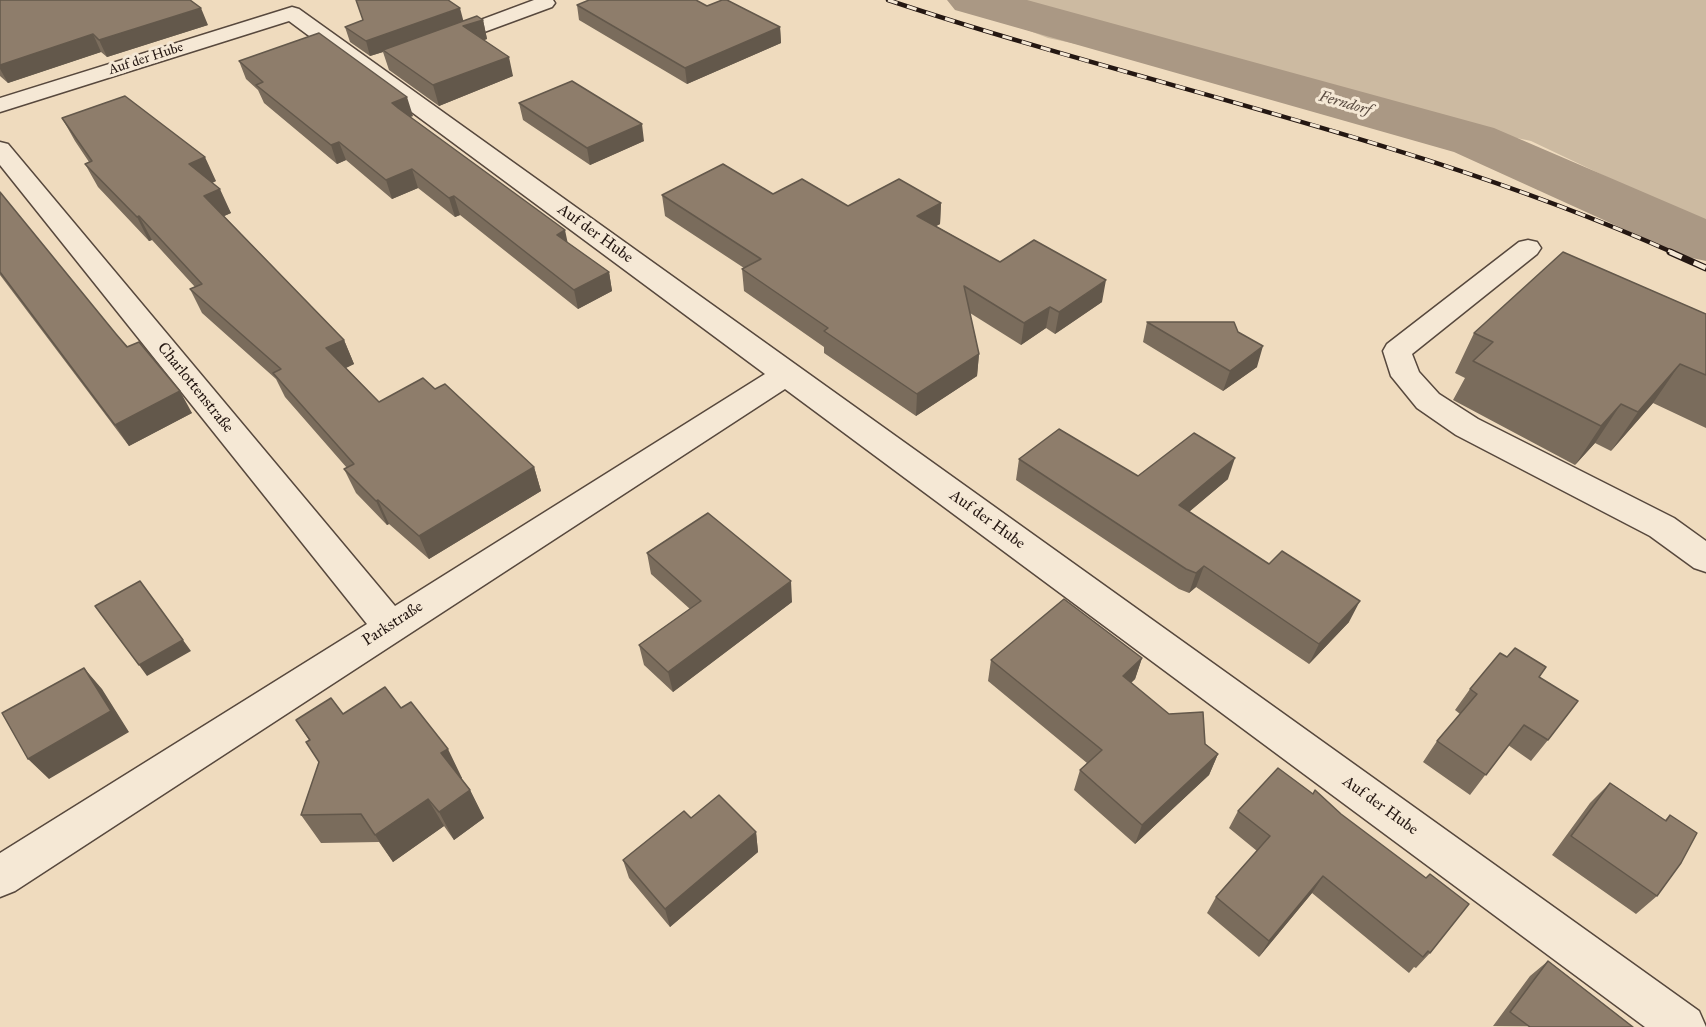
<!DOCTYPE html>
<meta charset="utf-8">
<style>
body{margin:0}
canvas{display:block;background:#efdbbe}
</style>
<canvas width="1706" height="1027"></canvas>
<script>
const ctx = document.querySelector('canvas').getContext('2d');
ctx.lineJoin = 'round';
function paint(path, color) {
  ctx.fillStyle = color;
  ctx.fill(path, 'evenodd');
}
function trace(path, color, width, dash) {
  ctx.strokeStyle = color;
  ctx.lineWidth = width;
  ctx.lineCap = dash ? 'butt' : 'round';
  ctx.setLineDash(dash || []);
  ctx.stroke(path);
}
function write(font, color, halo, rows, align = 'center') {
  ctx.font = font + ' "IM FELL Great Primer",serif';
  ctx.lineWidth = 6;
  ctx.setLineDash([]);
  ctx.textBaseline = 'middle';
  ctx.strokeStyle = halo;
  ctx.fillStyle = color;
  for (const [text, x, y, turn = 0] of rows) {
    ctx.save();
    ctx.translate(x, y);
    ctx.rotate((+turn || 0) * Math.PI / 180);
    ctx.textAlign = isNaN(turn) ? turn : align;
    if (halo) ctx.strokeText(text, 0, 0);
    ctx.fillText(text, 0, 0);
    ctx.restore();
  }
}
const green = new Path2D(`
 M949 0H1706V224L1531 141 1048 38Z`);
const river = new Path2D(`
 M947 0H1027L1494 128 1706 219V261L1683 256 1454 152 955 10Z`);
const minor = new Path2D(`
 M534 0H553L555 3 552 7 449 45H435L431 41 435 37Z
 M292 7 299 9 1699 1011 1706 1027H1645L785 389 15 891 0 897V853L367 624 0 165V142L8 144 395 606 765 374 289 21 0 112V98Z
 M1528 240 1537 242 1541 248 1537 254 1412 354 1419 372 1439 394 1478 419 1674 518 1706 541V572L1694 568 1650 536 1456 435 1417 408 1391 376 1383 351 1387 344 1519 242Z`);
const railFar1 = new Path2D(`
 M888 0C1149 87 1422 140 1674 253`);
const rail = new Path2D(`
 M1670 252 1706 268`);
const wall = new Path2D(`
 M0 0 208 25 107 57 101 52 8 83 0 76Z
 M577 5 707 6 780 27 781 43 687 84 579 20Z
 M483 20 487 39 484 40 513 76 439 106 389 70 383 52 370 56 350 42 345 27Z
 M239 61 413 116 409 117 568 243 609 272 612 291 578 309 460 215 455 217 418 188 392 199 346 160 337 164 264 103 258 90 246 79Z
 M519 103 644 141 590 165 523 120Z
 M62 118 216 181 212 183 231 213 224 216 344 340 354 364 346 368 379 402 435 389 534 467 541 491 429 559 389 524 387 525 356 493 344 469 347 468 285 397 276 379 202 313 190 289 195 287 152 240 149 241 98 187 85 164 89 162 75 141Z
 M0 192 116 334 192 413 129 446 0 275Z
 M773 194 848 206 941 203 940 224 936 226 1000 262 1102 302 1055 334 1046 328 1021 345 970 313 979 354 977 376 916 416 824 353V347L744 291 742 269 744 268 665 216 662 195Z
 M1706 314V428L1653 403 1611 451 1595 443 1575 465 1453 400 1465 378 1455 373 1474 333Z
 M1147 322 1238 332 1257 367 1223 391 1143 342Z
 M1019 459 1138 476 1228 479 1189 512 1349 622 1309 664 1196 587 1189 593 1179 589 1016 480Z
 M647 553 792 602 673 692 644 665 639 645 690 609 651 574Z
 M1142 658 1135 679 1131 683 1218 754 1209 775 1135 844 1074 790 1080 770 1087 763 988 681 991 660Z
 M1539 677 1548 740 1531 761 1508 745 1470 795 1423 762 1437 741 1460 714 1455 710 1470 689Z
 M401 708 462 778H461L470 790 484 818 454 840 444 826 393 862 379 842 321 843 301 815 319 762 309 740 296 720 343 714Z
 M1610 783 1665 820 1670 815 1657 896 1636 914 1552 855 1590 803Z
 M1238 811 1430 953 1416 968 1414 967 1409 973 1312 893 1259 957 1207 913 1216 897 1257 851 1229 828Z
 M756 832 758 852 670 927 629 878 623 860Z
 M1548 961 1633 1027 1493 1026 1530 976Z`);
const shadedWall = new Path2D(`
 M201 8 208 25 107 57 99 40Z
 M460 8 464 23 383 50V52L370 56 366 41Z
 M483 20 487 39 468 46 463 26Z
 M780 27 781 43 687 84 685 68Z
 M93 34 101 52 8 83 0 69V65Z
 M509 57 513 76 439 106 433 85Z
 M407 97 413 116 397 122 392 103Z
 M642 124 644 141 590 165 587 148Z
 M339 142 346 160 337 164 331 145Z
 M205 157 216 181 201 188 189 164Z
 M412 169 418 188 392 199 386 180Z
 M220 189 231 213 215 220 204 196Z
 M454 196 460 215 455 217 449 198Z
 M941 203 940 224 916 237 917 216Z
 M139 216 152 240 149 241 137 217Z
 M565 230 569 249 557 235Z
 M609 272 612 291 578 309 574 290Z
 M1106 280 1102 302 1055 334 1059 312Z
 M1050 307 1046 328 1021 345 1024 323Z
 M344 340 354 364 337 372 326 348Z
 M1263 346 1257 367 1223 391 1230 371Z
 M979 354 977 376 916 416 917 394Z
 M1680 364 1653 403 1611 451 1638 412Z
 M180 391 192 413 129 446 115 425Z
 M1621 404 1595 443 1575 465 1601 426Z
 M1235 458 1228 479 1172 526 1179 505Z
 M534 467 541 491 429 559 419 536Z
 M378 500 389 524 387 525 376 501Z
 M1204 566 1196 587 1189 593 1196 573Z
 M791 581 792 602 673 692 668 672Z
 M1360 601 1349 622 1309 664 1319 644Z
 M183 640 191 651 147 676 139 665Z
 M1142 658 1135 679 1116 697 1123 676Z
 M84 668 102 689 129 732 49 779 28 759Z
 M448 749 462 778 455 782 441 753Z
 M1218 754 1209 775 1135 844 1142 825Z
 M470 790 484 818 454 840 439 812Z
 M428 799 444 826 393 862 375 835Z
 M756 832 758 852 670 927 665 909Z
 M1323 876 1312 893 1259 957 1269 941Z`);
const building = new Path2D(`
 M0 0H190L201 8 99 40 93 34 0 65Z
 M356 0H448L460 8 366 41 345 27 363 20Z
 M589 0H696L707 6 722 0H727L780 27 685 68 577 5Z
 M477 16 483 20 463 26 509 57 433 85 383 50Z
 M319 33 407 97 392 103 398 108 565 230 557 235 609 272 574 290 454 196 449 198 412 169 386 180 339 142 331 145 256 85 263 82 239 61Z
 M572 81 642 124 587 148 519 103Z
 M125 96 205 157 189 164 220 189 204 196 344 340 326 348 379 402 423 378 435 389 445 384 534 467 419 536 378 500 376 501 344 469 354 464 273 373 281 369 190 289 202 284 139 216 137 217 85 164 92 161 62 118Z
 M723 164 773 194 802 179 848 206 899 179 941 203 917 216 1000 262 1034 240 1106 280 1059 312 1050 307 1024 323 964 286 979 354 917 394 824 331 828 328 742 269 761 259 662 195Z
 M0 192 116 334 127 347 139 342 180 391 115 425 0 272Z
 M1563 252 1706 314V375L1680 364 1638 412 1621 404 1601 426 1473 361 1493 342 1474 333Z
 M1147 322H1234L1238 332 1263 346 1230 371Z
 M1059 429 1138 476 1194 433 1235 458 1179 505 1269 564 1282 551 1360 601 1319 644 1204 566 1196 573 1186 569 1019 459Z
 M708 513 791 581 668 672 639 645 701 601 647 553Z
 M140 581 183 640 139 665 95 606Z
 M1064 599 1142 658 1123 676 1169 714 1203 712 1205 744 1218 754 1142 825 1080 770 1102 750 991 660Z
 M1515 648 1546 667 1539 677 1578 701 1548 740 1524 725 1486 775 1437 741 1477 694 1470 689 1500 653 1507 657Z
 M84 668 111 711 28 759 2 713Z
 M385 687 401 708 411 702 448 749 441 753 470 790 439 812 428 799 375 835 361 814 301 815 319 762 306 742 310 740 296 720 331 698 343 714Z
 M1278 768 1313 794 1315 790 1341 814 1426 878 1430 874 1469 904 1430 953 1428 951 1423 957 1323 876 1269 941 1216 897 1270 836 1238 811Z
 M1610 783 1666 821 1670 815 1697 833 1681 863 1657 896 1571 836Z
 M719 795 756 832 665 909 623 860 684 811 691 818Z
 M1548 961 1633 1027H1530L1510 1012Z`);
const farStreetnames = [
 ["Auf der Hube",146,59,-18]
];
const farWaternames = [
 ["Ferndorf",1345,104,16]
];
const streetNames = [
 ["Auf der Hube",595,234,36],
 ["Charlottenstraße",195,388,51],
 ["Auf der Hube",987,520,36],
 ["Parkstraße",393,624,-33],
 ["Auf der Hube",1380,806,36]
];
paint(green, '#ccbaa1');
paint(river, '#aa9884');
trace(minor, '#57483d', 3);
paint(minor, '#f5e8d5');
trace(railFar1, '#241712', 4.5);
trace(rail, '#241712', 7);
trace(railFar1, '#f5e8d5', 3, [10]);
trace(rail, '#f5e8d5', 4.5, [13]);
paint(wall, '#7a6c5c');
paint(shadedWall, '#63584b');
paint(building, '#8e7d6b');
trace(building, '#63584b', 1.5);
write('14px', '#241712', '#f5e8d5', farStreetnames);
write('italic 15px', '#5a4b40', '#f5e8d5', farWaternames);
write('16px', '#241712', '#f5e8d5', streetNames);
</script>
